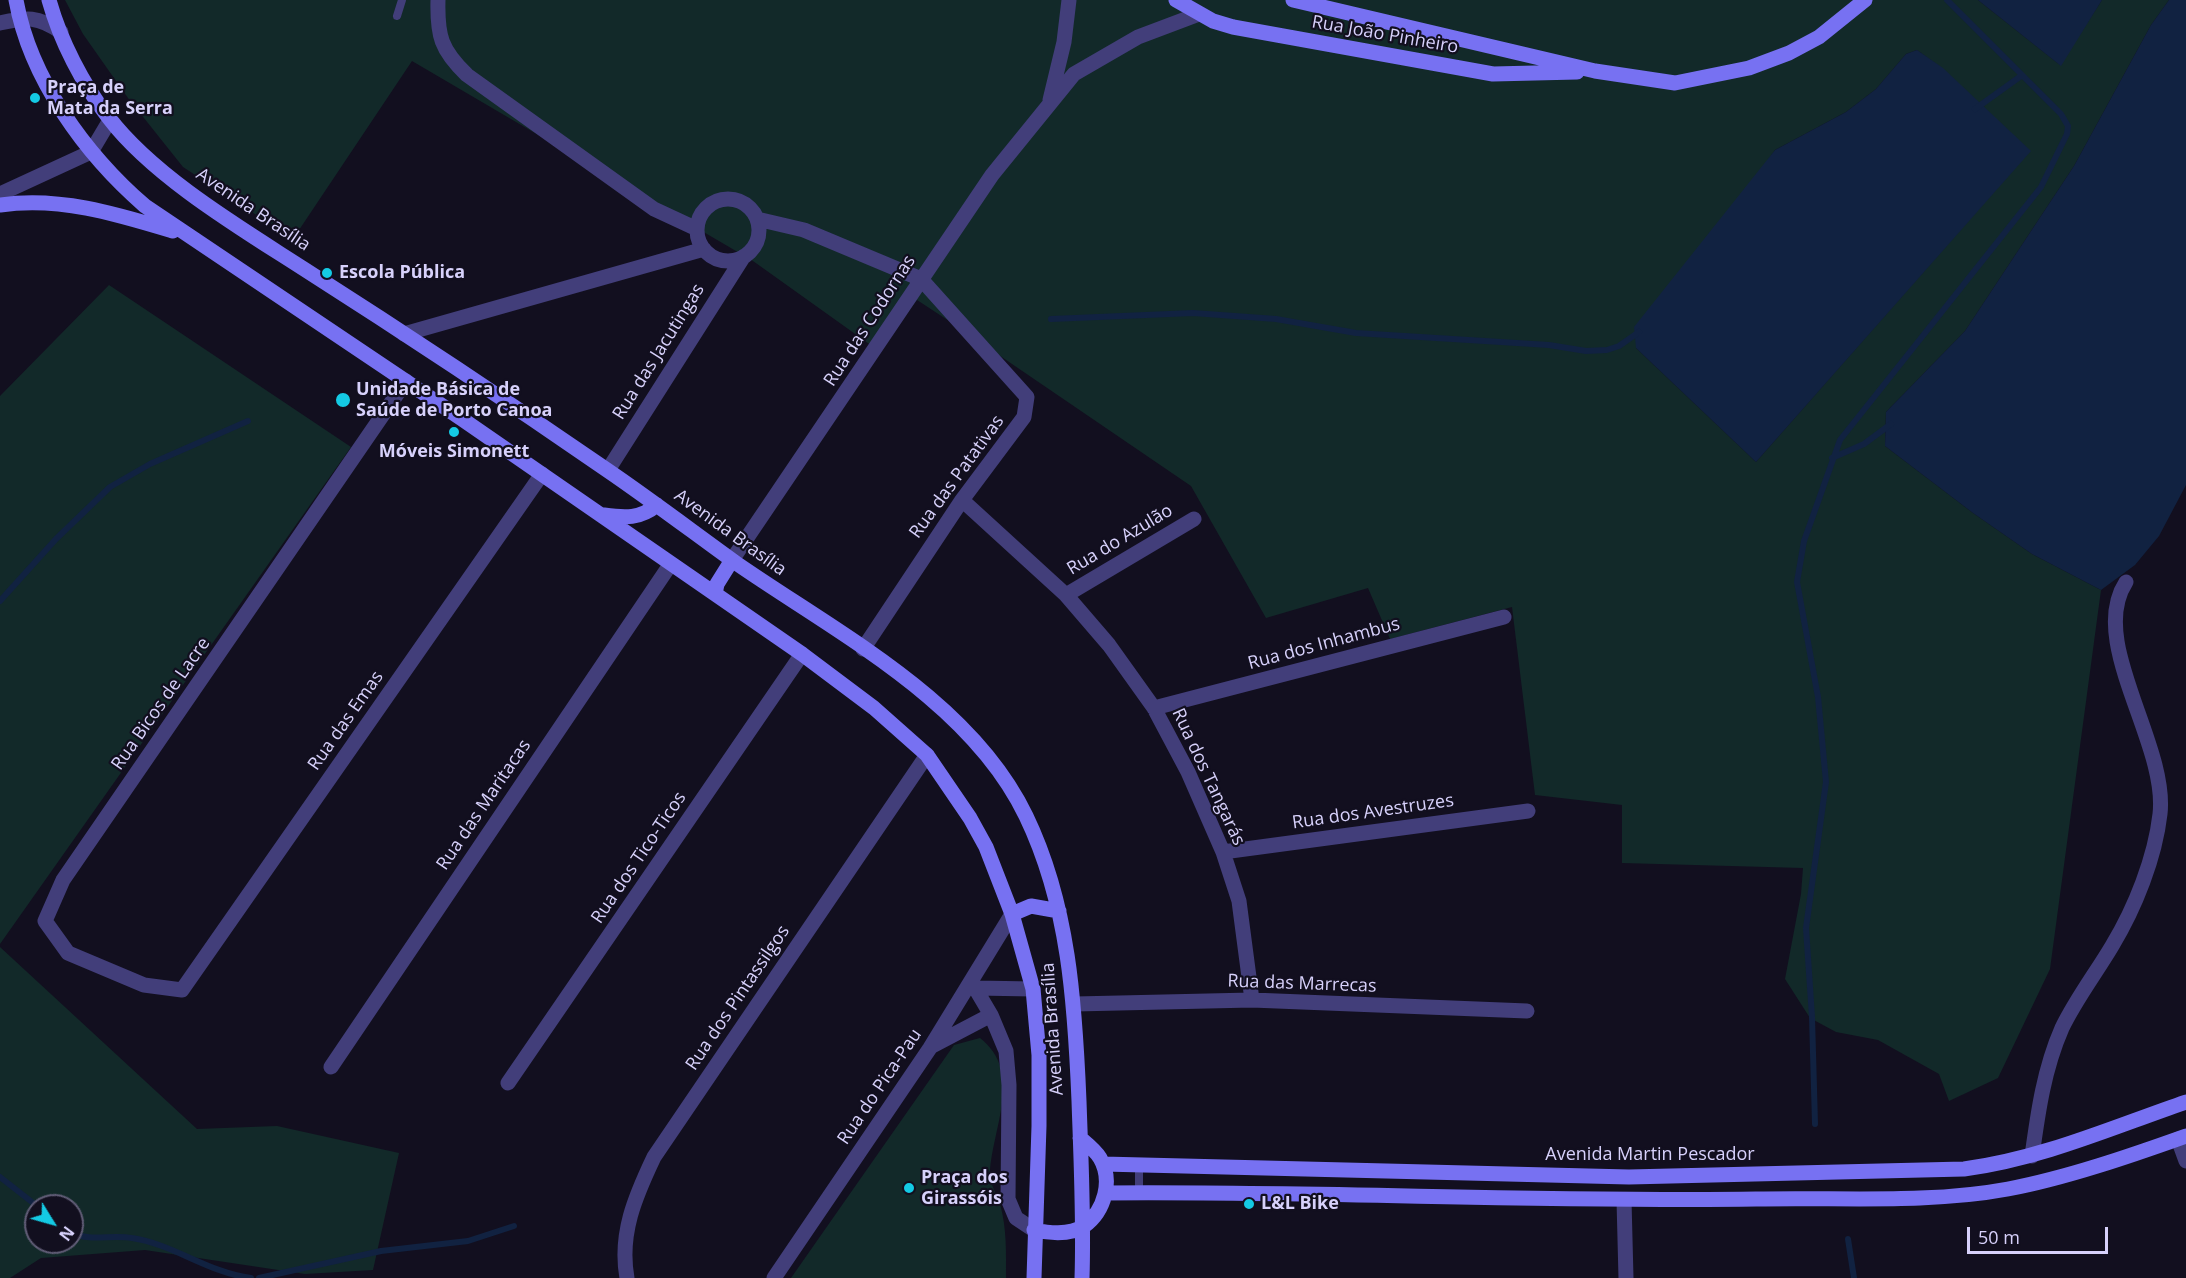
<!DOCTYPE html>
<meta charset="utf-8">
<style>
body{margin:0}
#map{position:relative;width:2186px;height:1278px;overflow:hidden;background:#120f1f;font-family:"Open Sans",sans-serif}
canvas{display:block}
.north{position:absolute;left:24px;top:1194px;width:60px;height:60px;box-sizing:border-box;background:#120f1f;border:2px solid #615d77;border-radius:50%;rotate:127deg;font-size:16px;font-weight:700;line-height:24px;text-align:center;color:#d7d1fb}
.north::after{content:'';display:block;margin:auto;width:21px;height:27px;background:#14cae4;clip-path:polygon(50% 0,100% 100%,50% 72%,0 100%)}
.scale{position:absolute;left:1967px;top:1227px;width:141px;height:27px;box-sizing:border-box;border:3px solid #d7d1fb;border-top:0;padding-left:8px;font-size:18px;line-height:21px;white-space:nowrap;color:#d7d1fb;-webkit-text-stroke:4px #120f1f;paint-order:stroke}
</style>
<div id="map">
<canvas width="2186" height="1278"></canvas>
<div class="north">N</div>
<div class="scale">50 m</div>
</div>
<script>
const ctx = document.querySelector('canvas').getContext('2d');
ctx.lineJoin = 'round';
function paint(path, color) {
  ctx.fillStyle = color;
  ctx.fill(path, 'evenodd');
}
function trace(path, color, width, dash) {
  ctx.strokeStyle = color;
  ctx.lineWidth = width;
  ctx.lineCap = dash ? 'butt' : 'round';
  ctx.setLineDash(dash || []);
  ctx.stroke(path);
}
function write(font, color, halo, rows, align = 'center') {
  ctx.font = font + ' "Open Sans",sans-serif';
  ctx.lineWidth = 4.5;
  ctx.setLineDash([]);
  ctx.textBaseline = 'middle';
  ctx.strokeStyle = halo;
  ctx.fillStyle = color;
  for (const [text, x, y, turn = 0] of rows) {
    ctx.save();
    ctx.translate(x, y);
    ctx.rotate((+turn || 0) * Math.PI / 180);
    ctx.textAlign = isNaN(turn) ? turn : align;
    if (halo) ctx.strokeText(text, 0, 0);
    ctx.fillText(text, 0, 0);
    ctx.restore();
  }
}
const green = new Path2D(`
 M65 0H1978L2060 65 2102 0H2169L2151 25 2074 166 1965 331 1886 412 1885 446 1973 513 2032 554 2101 590 2050 969 1998 1078 1949 1101 1939 1074 1878 1040 1836 1032 1810 1018 1785 979 1801 894 1803 868 1622 863V805L1535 795 1512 607 1390 639 1368 588 1266 618 1191 486 946 319 917 300 879 351 753 261 412 61 293 239 183 167 128 98 83 34ZM1917 50 1943 69 2030 151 1756 462 1636 348 1775 150 1846 112 1876 89 1906 54Z
 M109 285 351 447 0 944V396Z
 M0 947 197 1129 277 1126 399 1153 373 1270 305 1274 145 1250 41 1258 10 1278H0ZM36 1206H72V1242H36Z
 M980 1038C1024 1072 992 1129 990 1173 989 1183 997 1194 1000 1204 1007 1229 1006 1253 1006 1278H791L954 1045Z`);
const water = new Path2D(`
 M1978 0H2102L2061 66Z
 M2169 0H2186V485L2159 536 2135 565 2101 590 2032 554 1973 513 1885 446 1886 412 1965 331 2074 166 2151 25Z
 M1917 50 1943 68 2031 151 1756 462 1636 348 1634 327 1775 150 1846 112 1876 89 1906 54Z`);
const stream = new Path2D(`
 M1975 109 2021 76
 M1051 319 1193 313 1276 319 1356 333 1549 345 1586 351 1607 350 1619 346 1639 332
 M1832 458 1864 444 1891 424
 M0 601 56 539 110 487 150 464 248 421
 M1815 1124 1812 1017 1806 928 1826 782 1818 697 1797 582 1804 541 1840 440 2041 187 2067 134 2068 126 2061 114 1947 0
 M0 1177 37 1206
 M72 1233C91 1242 112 1234 132 1238 173 1244 209 1273 251 1278
 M1848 1239 1854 1278
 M259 1278 381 1251 468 1241 514 1226`);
const lane = new Path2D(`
 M397 16 402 0
 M1139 1165V1193`);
const street = new Path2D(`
 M438 0C437 36 441 50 467 75L654 209 697 229
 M0 23C27 17 38 16 61 32
 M1050 100 1064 42 1069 0
 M0 194 91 152 110 120
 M697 230a31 31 0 1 1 62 0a31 31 0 1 1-62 0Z
 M757 219 804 230 921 279 1027 397 1024 417 962 500 863 649
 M404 334 704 249
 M406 381 63 880 45 921 68 953 144 985 182 990 542 474
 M608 470 744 256
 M962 500 1066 595 1109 645 1154 708 1188 772 1223 852 1239 901 1252 1000
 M732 560 992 175 1074 74 1138 37 1199 14
 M1066 595 1194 519
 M1154 708 1504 617
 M1223 852 1528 811
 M971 981 991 1015
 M976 988 1033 989
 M1075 1004 1252 1000 1527 1011
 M932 1046 991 1015 1006 1051 1009 1085 1008 1199 1016 1218 1034 1230
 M331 1067 670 565
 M508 1083 802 654
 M2178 1139 2186 1161
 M2032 1156C2038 1112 2044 1069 2062 1028 2076 999 2096 973 2112 946 2135 908 2155 858 2160 814 2168 743 2087 642 2126 582
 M1624 1200 1626 1278
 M627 1278C619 1234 635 1197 654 1157L927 755
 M774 1278 930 1048 1012 914`);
const secondary = new Path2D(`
 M16 0C30 79 86 155 145 206L462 419 802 654 874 708 927 755 970 818 986 847 1012 914 1033 989 1039 1055V1126L1034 1278
 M49 0C60 40 83 85 109 118 154 177 242 229 304 269 406 334 507 401 607 470 651 500 693 532 736 563 837 633 971 701 1026 816 1069 905 1075 1004 1079 1101 1081 1160 1084 1219 1082 1278
 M1176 0 1213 21 1233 27 1493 74 1577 72
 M1293 0 1595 71 1675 83 1749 68 1789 53 1819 37 1865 0
 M0 205C59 196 117 214 173 231
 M604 515C625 518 640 519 657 505
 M715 594 717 584 732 560
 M1012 914 1031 906 1059 911
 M1103 1164 1629 1177 1964 1169C2041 1159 2113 1127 2186 1102
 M1105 1193C1322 1191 1539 1202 1756 1199 1838 1197 1928 1204 2008 1189 2066 1178 2130 1156 2186 1136
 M1034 1230C1049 1233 1071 1235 1084 1226 1105 1211 1113 1180 1100 1158 1095 1150 1087 1144 1080 1138`);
const markers = [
 [35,98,6,"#14cae4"],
 [327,273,6,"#14cae4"],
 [343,400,8,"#14cae4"],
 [454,432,6,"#14cae4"],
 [909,1188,6,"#14cae4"],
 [1249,1204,6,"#14cae4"]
];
const streetNames = [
 ["Rua João Pinheiro",1385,35,10],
 ["Avenida Brasília",253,210,34],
 ["Rua das Codornas",870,321,-57],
 ["Rua das Jacutingas",659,352,-58],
 ["Rua das Patativas",957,477,-54],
 ["Avenida Brasília",730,533,36],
 ["Rua do Azulão",1120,540,-31],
 ["Rua dos Inhambus",1324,644,-15],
 ["Rua Bicos de Lacre",161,704,-55],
 ["Rua das Emas",346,721,-55],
 ["Rua dos Tangarás",1208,777,65],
 ["Rua das Maritacas",484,805,-56],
 ["Rua dos Avestruzes",1373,812,-8],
 ["Rua dos Tico-Ticos",639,858,-56],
 ["Rua das Marrecas",1302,984,2],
 ["Rua dos Pintassilgos",738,998,-56],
 ["Avenida Brasília",1053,1029,-94],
 ["Rua do Pica-Pau",880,1087,-56],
 ["Avenida Martin Pescador",1650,1155]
];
const poiNames = [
 ["Praça de",47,88],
 ["Mata da Serra",47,109],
 ["Escola Pública",339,273],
 ["Unidade Básica de",356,390],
 ["Saúde de Porto Canoa",356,411],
 ["Móveis Simonett",454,452,"center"],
 ["Praça dos",921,1178],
 ["Girassóis",921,1199],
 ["L&L Bike",1261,1204]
];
paint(green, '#122929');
paint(water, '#112241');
trace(stream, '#112241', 6);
trace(lane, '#423e7a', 8);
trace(street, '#423e7a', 15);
trace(secondary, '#7771f2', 15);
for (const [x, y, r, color] of markers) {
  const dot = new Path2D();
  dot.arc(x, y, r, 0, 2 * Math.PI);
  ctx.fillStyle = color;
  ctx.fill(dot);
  trace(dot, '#120f1f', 2);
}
write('18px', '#d7d1fb', '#120f1f', streetNames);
write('bold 18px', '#d7d1fb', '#120f1f', poiNames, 'left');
</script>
